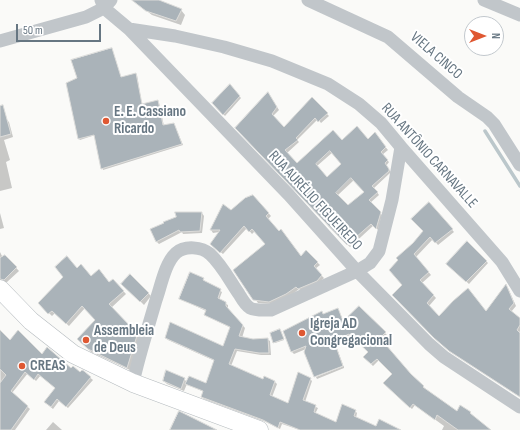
<!DOCTYPE html>
<meta charset="utf-8">
<style>
body{margin:0}
#map{position:relative;width:520px;height:430px;overflow:hidden;background:#fafaf8;font-family:"Sofia Sans Condensed",sans-serif}
canvas{display:block}
.north{position:absolute;left:464px;top:16px;width:40px;height:40px;box-sizing:border-box;background:#fff;border:1px solid #c2c8cd;border-radius:50%;rotate:90deg;font-size:11px;font-weight:700;line-height:16px;text-align:center;color:#667682}
.north::after{content:'';display:block;margin:auto;width:14px;height:18px;background:#df5832;clip-path:polygon(50% 0,100% 100%,50% 72%,0 100%)}
.scale{position:absolute;left:16px;top:24px;width:85px;height:18px;box-sizing:border-box;border:2px solid #667682;border-top:0;padding-left:5px;font-size:12px;line-height:14px;white-space:nowrap;color:#667682;-webkit-text-stroke:3px #fff;paint-order:stroke}
</style>
<div id="map">
<canvas width="520" height="430"></canvas>
<div class="north">N</div>
<div class="scale">50 m</div>
</div>
<script>
const ctx = document.querySelector('canvas').getContext('2d');
ctx.lineJoin = 'round';
function paint(path, color) {
  ctx.fillStyle = color;
  ctx.fill(path, 'evenodd');
}
function trace(path, color, width, dash) {
  ctx.strokeStyle = color;
  ctx.lineWidth = width;
  ctx.lineCap = dash ? 'butt' : 'round';
  ctx.setLineDash(dash || []);
  ctx.stroke(path);
}
function write(font, color, halo, rows, align = 'center') {
  ctx.font = font + ' "Sofia Sans Condensed",sans-serif';
  ctx.lineWidth = 4;
  ctx.setLineDash([]);
  ctx.textBaseline = 'middle';
  ctx.strokeStyle = halo;
  ctx.fillStyle = color;
  for (const [text, x, y, turn = 0] of rows) {
    ctx.save();
    ctx.translate(x, y);
    ctx.rotate((+turn || 0) * Math.PI / 180);
    ctx.textAlign = isNaN(turn) ? turn : align;
    if (halo) ctx.strokeText(text, 0, 0);
    ctx.fillText(text, 0, 0);
    ctx.restore();
  }
}
const shadow = new Path2D(`
 M138 0H156L181 10 185 15 181 25 152 15 143 8Z
 M112 50 121 78 136 74 137 75 142 105 157 101 159 103 164 126 174 124 175 126 183 145 103 170 95 135 80 140 79 139 78 79Z
 M230 86 241 98 225 116 213 103Z
 M268 93 279 110 273 116 284 128 312 99 329 116 321 123 318 119 297 140 299 142 287 153 297 165 343 142 368 140 376 136 388 150 382 155 389 162 386 166 391 172 390 173 374 188 379 195 370 203 382 215 378 230 374 225 350 247 329 227 296 189 236 128ZM333 152 343 164 327 178 317 166ZM354 180 365 192 348 207 338 195Z
 M6 119 9 122 13 137 4 140 10 160 6 162 12 188 0 191V120Z
 M255 198 271 216 268 219 301 257 306 251 320 265 315 269 324 278 319 283 301 291 299 289 289 297 272 304 258 303 235 271 266 244 255 231 252 234 247 228 223 254 211 244 219 232 213 233 211 230 224 206 231 212Z
 M431 206 454 232 438 245 433 239 416 257 431 275 422 283 436 298 429 306 439 317 487 312 506 286 508 288 516 306 511 312 520 319V331L519 333 520 334V397L453 353 404 285 414 243 424 231Z
 M0 213 4 228 0 229Z
 M202 213 204 216 202 233 183 234 182 232 159 244 156 241 165 223Z
 M467 242 488 263 469 284 448 264Z
 M0 252 3 258 5 256 19 271 7 282H0Z
 M77 269 91 278 110 284 116 283 126 294 111 308 132 329 135 326 141 333 130 370 91 352 79 339 97 320 85 308 69 326 55 313 52 316 39 303Z
 M130 275 151 296 144 305 123 284Z
 M203 279 205 282 222 292 219 300 228 305V309L245 328 242 338 253 340 267 339 270 341 271 355H261L237 351 231 366 263 380 275 382 277 384 272 397 288 404 310 379 312 381 305 402 318 408 315 414 337 423 355 411 357 413 356 418 376 428 398 430H300L282 424 280 429 266 422 204 399 202 397 204 392 187 384 184 391 167 384 164 381 184 379 187 382 207 384 215 361 168 340 166 338 224 347 231 328 207 316 205 314 206 311 181 299Z
 M359 308 387 335 381 341 412 376 425 389 457 412 461 406 489 430H442L444 426 415 405 412 409 394 393 393 374 379 360 373 366 364 357 369 352 351 336 335 343 343 365 315 376 306 349 294 354 292 352 284 332 322 313 324 315 338 309 344 322Z
 M281 331 284 340 275 343 274 342Z
 M0 332 10 342 42 355 72 370 81 373 83 372 93 380 68 408 59 401 53 409 47 404 56 388 41 375 36 381 28 373 12 393 30 409 15 430H1Z
 M344 366V368L317 379 316 377Z
 M53 422 62 430H46Z`);
const stream = new Path2D(`
 M485 131 520 186`);
const building = new Path2D(`
 M132 0H159L182 9 176 21 146 11Z
 M112 48 121 77 136 73 142 104 158 100 163 125 174 123 182 144 101 169 94 135 78 139 66 83 77 78 71 60Z
 M230 84 240 96 223 115 212 103Z
 M268 92 277 107 272 114 284 127 312 97 328 113 318 122 315 118 296 138 298 140 285 150 297 163 333 130 342 140 357 126 368 139 375 132 386 147 381 152 388 160 385 163 389 169V171L372 186 378 192 369 200 381 212 376 229 371 224 347 245 235 128ZM330 151 341 164 327 177 316 164ZM351 178 364 192 348 205 336 193Z
 M3 105 11 134 0 137V106Z
 M253 195 269 213 266 216 279 231 281 229 301 256 306 250 318 262 314 266 322 275 317 281 298 289 296 287 286 294 269 302 253 300 233 270 265 244 252 229 249 232 244 226 220 253 210 244 220 230H210L223 204 231 210 245 198Z
 M429 202 453 229 435 243 430 237 414 254 429 272 420 280 434 295 427 303 439 316 453 301 468 288 486 311 506 284 514 303 509 309 520 318V325L517 330 520 333V397L449 351 434 338 392 295 402 285 389 270 398 260 396 258 413 243 423 231 411 219Z
 M175 212H202L200 231 180 232 179 230 156 242 150 229 164 223 163 222 176 217Z
 M467 241 487 261 466 282 446 264Z
 M5 255 17 267 4 280 0 279V258Z
 M67 256 77 268 81 264 91 276 99 269 109 282 113 279 124 291 109 304 132 328 135 325 139 329 127 368 88 349 77 339 95 320 82 306 66 324 52 311 48 314 38 303 63 277 55 267Z
 M190 272 204 278 203 280 221 289 218 298 226 302V306L243 325 239 336 253 339 268 338 269 353H259L235 349 229 364 263 379 264 376 275 381 270 395 288 403 298 372 311 378 303 400 316 405 314 412 336 422 342 404 356 410 354 416 376 426 379 419 401 430H300L280 422 278 428 263 420 201 397 203 391 185 384 189 376 206 383 214 360 165 338 170 322 223 346 230 327 204 315 206 310 179 299Z
 M130 274 149 293 140 302 121 284Z
 M359 306 386 332 380 338 411 374 424 386 423 387 457 411 460 405 471 412 470 413 491 430H458L437 415 435 420 413 404 410 408 383 383 392 374 377 359 371 364 363 357 368 352 349 334 334 341 343 366 314 377 304 352 306 346 291 352 283 331 322 311 323 314 338 308 343 321Z
 M280 329 284 339 273 343 270 333Z
 M0 330 10 340 18 330 42 354 47 347 71 368 73 366 80 372 82 370 84 371 91 377 66 407 57 399 51 407 44 402 55 388 38 374 34 380 25 372 11 391 28 406 11 430H0V383L6 375 0 369Z
 M166 370 185 378 181 389 163 381Z
 M179 411 217 430H170Z`);
const minor = new Path2D(`
 M101 0 104 8 129 29 289 195 357 271 429 344 444 357 520 407
 M308 0 388 37 458 97 487 117 494 124 520 165
 M484 0 520 15
 M129 29 175 36 224 47 272 61 328 84 359 104 381 123 401 147 502 262 520 291
 M0 41 86 17 104 8 111 0
 M133 383C139 355 148 328 156 300 161 286 165 263 176 253 185 245 202 247 210 254 222 265 230 281 239 294 242 299 245 305 250 308 256 311 265 310 271 310L357 271 370 263 379 251 392 200 401 147`);
const secondary = new Path2D(`
 M0 289 31 321 73 354 133 383 259 430`);
const markers = [
 [106,121,4,"#df5832"],
 [302,333,4,"#df5832"],
 [86,340,4,"#df5832"],
 [22,366,4,"#df5832"]
];
const streetNames = [
 ["VIELA CINCO",436,56,41],
 ["RUA ANTÔNIO CARNAVALLE",429,156,48],
 ["RUA AURÉLIO FIGUEIREDO",315,201,47]
];
const poiNames = [
 ["E. E. Cassiano",114,112],
 ["Ricardo",114,129],
 ["Igreja AD",310,324],
 ["Congregacional",310,341],
 ["Assembleia",94,331],
 ["de Deus",94,348],
 ["CREAS",30,366]
];
paint(shadow, '#0003');
trace(stream, '#bbc7cb', 3.5);
paint(building, '#aab3b9');
trace(building, '#dcdcda', 1);
trace(secondary, '#b4babe', 19);
trace(minor, '#c1c6ca', 13);
trace(secondary, '#fff', 18);
for (const [x, y, r, color] of markers) {
  const dot = new Path2D();
  dot.arc(x, y, r, 0, 2 * Math.PI);
  ctx.fillStyle = color;
  ctx.fill(dot);
  trace(dot, '#fff', 1.5);
}
write('15px', '#667682', '#fff', streetNames);
write('bold 15px', '#667682', '#fff', poiNames, 'left');
</script>
